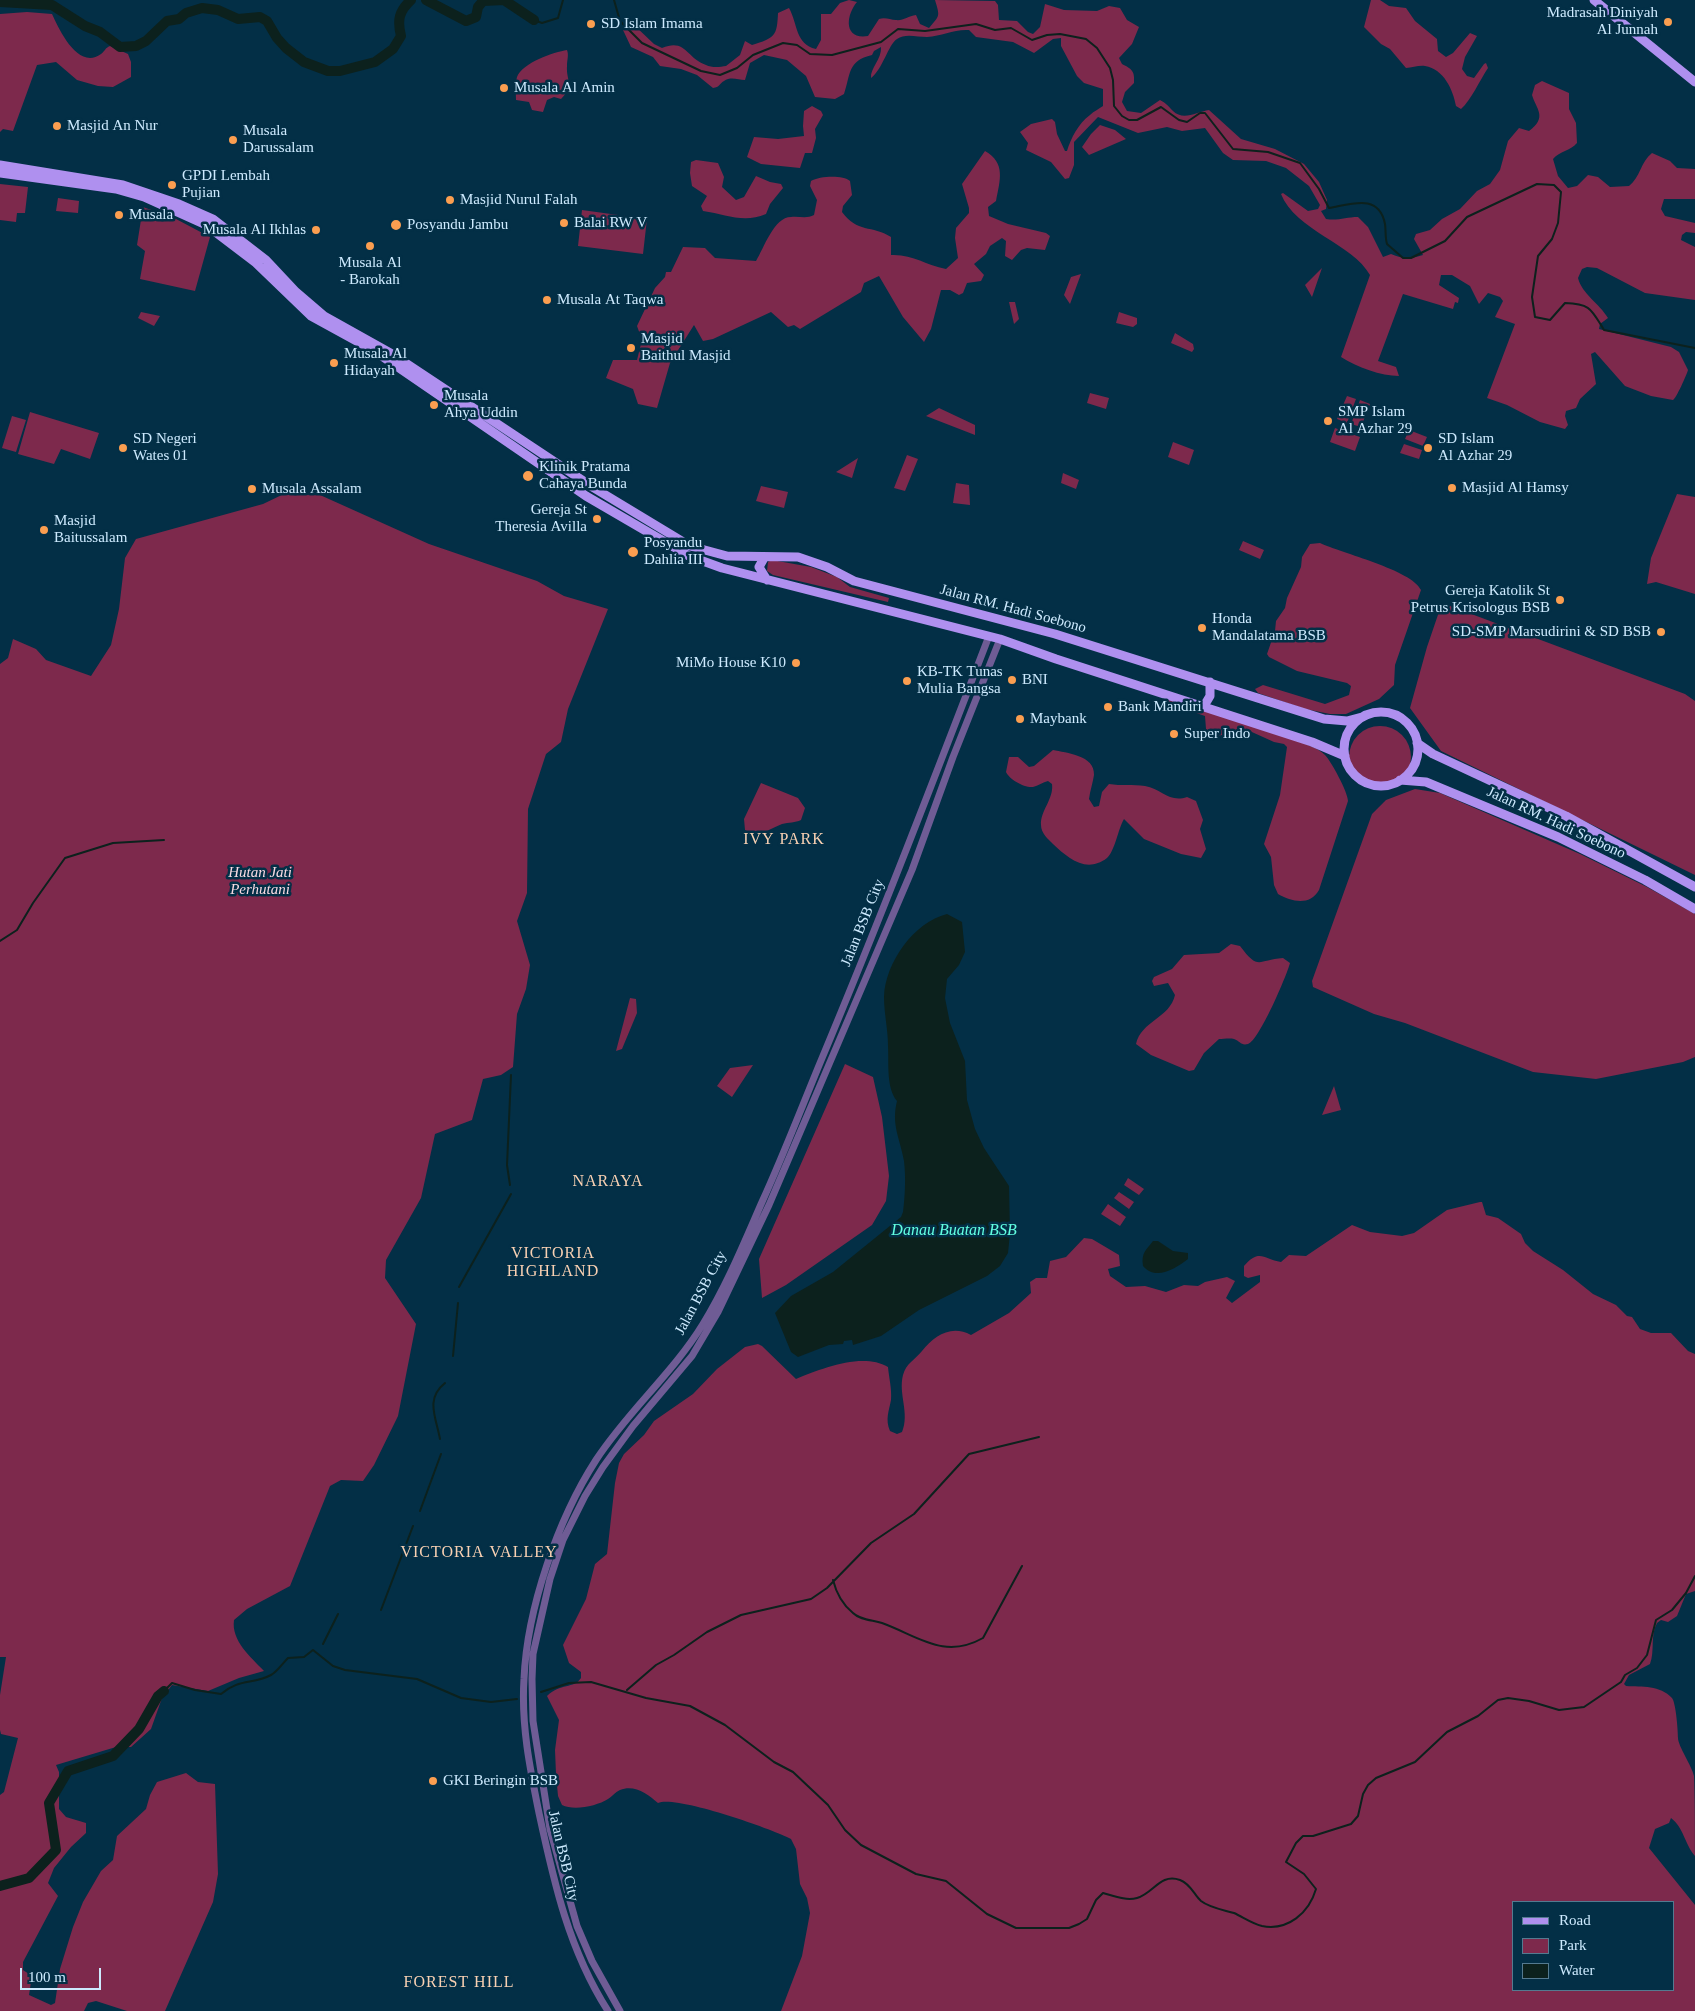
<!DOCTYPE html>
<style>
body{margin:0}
#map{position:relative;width:1695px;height:2011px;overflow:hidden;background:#032f46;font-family:Georgia,serif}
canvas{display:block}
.legend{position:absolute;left:1512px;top:1901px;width:162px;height:90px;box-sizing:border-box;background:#032f46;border:1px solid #547a90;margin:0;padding:6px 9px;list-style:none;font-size:15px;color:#cdeafe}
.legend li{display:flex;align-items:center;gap:10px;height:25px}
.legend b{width:25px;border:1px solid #547a90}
.scale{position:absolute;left:20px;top:1968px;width:81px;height:22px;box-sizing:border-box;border:2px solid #cdeafe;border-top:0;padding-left:6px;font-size:15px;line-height:18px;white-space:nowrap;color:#cdeafe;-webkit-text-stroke:4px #032f46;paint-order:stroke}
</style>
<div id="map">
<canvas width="1695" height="2011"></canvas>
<ul class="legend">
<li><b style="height:6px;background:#af90ef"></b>Road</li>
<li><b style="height:14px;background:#7d294c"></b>Park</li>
<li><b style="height:14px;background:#0c211d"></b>Water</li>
</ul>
<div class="scale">100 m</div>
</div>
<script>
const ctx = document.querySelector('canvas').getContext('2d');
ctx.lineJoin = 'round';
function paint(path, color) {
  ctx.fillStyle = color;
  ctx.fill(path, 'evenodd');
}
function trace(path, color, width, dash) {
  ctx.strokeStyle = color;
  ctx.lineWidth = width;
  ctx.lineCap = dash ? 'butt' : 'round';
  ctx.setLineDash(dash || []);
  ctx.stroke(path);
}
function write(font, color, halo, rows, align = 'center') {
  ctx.font = font + ' Georgia,serif';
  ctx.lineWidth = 5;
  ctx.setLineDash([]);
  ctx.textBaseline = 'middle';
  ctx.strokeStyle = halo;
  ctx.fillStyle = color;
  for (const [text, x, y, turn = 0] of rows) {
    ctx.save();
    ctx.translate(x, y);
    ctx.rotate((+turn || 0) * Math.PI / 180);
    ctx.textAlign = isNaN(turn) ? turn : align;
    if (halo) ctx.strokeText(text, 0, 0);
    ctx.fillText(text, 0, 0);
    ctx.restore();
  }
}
const green = new Path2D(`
 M849 0 857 2C846 15 843 40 868 36L879 19C886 17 890 20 896 20 903 21 908 16 916 15L920 24 929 28C940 15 940 17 935 0L995 1 998 5 999 20 1017 21 1028 32 1033 34 1040 27 1045 4 1064 10 1097 11 1109 6 1120 8 1127 20 1139 27 1132 44 1119 58 1122 64C1132 69 1135 71 1134 83L1125 92 1122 102 1127 111 1141 113 1160 100C1166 103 1168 106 1173 111 1183 121 1197 112 1209 110L1241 139 1275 149 1304 164 1319 182 1327 200 1326 209 1321 211 1326 219C1338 221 1346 217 1358 217L1368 227 1383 257 1391 254C1403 259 1410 259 1423 255L1414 239 1416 234 1430 230 1442 219 1460 209 1477 191 1490 184 1500 170 1508 141 1519 128 1529 131C1548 117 1536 109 1532 95L1535 85 1542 81 1569 93V109L1576 123 1577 143C1570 151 1560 151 1553 159L1558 176 1568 188 1577 186 1588 175 1598 177 1610 187 1629 186C1640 178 1641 161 1652 153L1670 161 1677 168 1695 169V199H1664L1661 209 1665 216 1695 223V233L1686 232 1682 235 1681 240 1695 247V300L1645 293 1597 268 1587 267 1582 269 1578 278C1582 294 1599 303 1608 318L1600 324 1599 329 1671 347 1679 352 1688 370C1687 374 1676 399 1673 400L1651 396 1625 386 1595 352 1591 354 1596 384 1580 399 1576 408 1566 411 1565 416 1568 425 1565 429 1540 422 1507 405 1487 398 1515 324 1495 317 1503 301 1500 297 1488 293 1479 304 1470 286 1452 275H1441L1439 285 1459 298 1458 303 1455 302 1453 309 1403 294 1378 361 1396 367 1399 376C1381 376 1357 367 1341 357L1370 275C1353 244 1295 230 1281 194L1283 193 1308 211 1318 209 1320 205 1309 186 1286 168 1266 161 1233 160 1223 153 1205 128 1182 131 1167 127 1138 133 1098 117 1074 142V165L1069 178 1065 179 1051 162 1026 150 1028 143 1020 132 1031 124 1052 119 1055 122 1057 134 1065 151H1067C1071 138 1078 124 1090 115 1094 111 1099 109 1103 106V89L1084 83 1077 76 1061 46V38L1053 39 1034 53 1013 42 976 37 969 30C954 29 942 36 927 37 917 37 905 33 897 39 888 45 883 69 871 78 870 68 882 59 881 47L874 51 872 55C847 61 851 74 844 94L835 99 815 97 806 76 787 60 764 55 750 63 745 80C738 80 731 76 724 81 719 84 720 87 713 88L697 75 681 69 660 66 653 57 631 47 623 30 633 24 654 44 662 48C686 38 686 58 706 65 712 68 720 67 726 66L740 55 745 41 752 45C775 38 777 36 778 13L789 8C798 24 795 44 816 49L821 40V14H831L840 3Z
 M1371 0H1380L1389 6 1406 8 1415 21 1437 39 1438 51 1446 57 1453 53 1470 33 1477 36 1465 57 1462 69 1467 76 1474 78 1484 64 1486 63 1488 68C1480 80 1471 100 1461 109L1456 106C1453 90 1444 69 1425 66 1419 65 1412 68 1406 68L1390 49 1381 44 1364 27Z
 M27 12 52 14C59 29 78 71 101 54 105 51 105 48 110 46L128 54 131 62V77L113 87 98 86 77 80 56 62 37 65 13 131 3 129 0 132V14Z
 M567 50C569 55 567 60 567 66 566 81 575 85 561 99L554 97 547 100 543 112 532 110 529 102 516 100C516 93 515 84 517 77 522 63 554 52 567 50Z
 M812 106 821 111 823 115 815 129 816 138 812 153H805L800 168 761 164 747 157 754 137 778 139 804 136 803 126 804 111Z
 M1100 125 1115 130 1126 139 1089 155 1082 147 1091 134Z
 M985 151C1006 163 1000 180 996 201L988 207 989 216 1008 224 1046 233 1050 236 1045 250 1027 248 1021 250 1012 260 1005 256 1006 241 1002 238 990 246 986 254 974 264 984 275 981 281 967 283 963 293 959 295 950 290H941L931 329 924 342 903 317 879 276 864 283 861 292 800 329 794 325 788 327 771 312 713 339 703 341 694 325 670 363 657 408 638 404 633 389 606 378 613 360H637L642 340 637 326 655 288 665 277 666 272H671L683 247 705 248 715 258 756 261C764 248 774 217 791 217 799 216 807 219 814 215L817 200 810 186 811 181C820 176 843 175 850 181L852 195 843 206 842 212C857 233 872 225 891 237V255C913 254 925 265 946 269L958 258 955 238 956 228 969 213V208L962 184Z
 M696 160 718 163 724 177 722 187 736 200 744 197 756 176 770 182 781 184 783 188 770 204 766 214C743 224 726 214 703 211L701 206 707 196 692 186 690 173 691 162Z
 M0 184 28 187 25 213H17L16 222 0 220Z
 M58 198 79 201 78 213 56 211Z
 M143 207 176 219 210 237 195 291 140 279 145 251 137 245Z
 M582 210 647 219 643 254 578 246Z
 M1322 268 1312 297 1305 285Z
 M1081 274 1070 304 1064 295 1071 277Z
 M1009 302H1015L1019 319 1014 324Z
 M141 312 160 316 154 326 138 318Z
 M1119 312 1137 318V324L1133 327 1116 323Z
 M1175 333 1193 344 1194 349 1192 352 1171 343Z
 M1090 393 1109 398 1106 409 1087 403Z
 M1347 396 1356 399 1347 423 1337 419Z
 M1360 400 1370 404 1361 427 1351 424Z
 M939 408 975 425V435L926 416Z
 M30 412 99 433 90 459 61 449 54 464 18 454Z
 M12 416 26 420 16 452 2 448Z
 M1335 428 1360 437 1355 451 1330 442Z
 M1409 430 1427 437 1423 446 1405 439Z
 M1173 442 1194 450 1189 465 1168 457Z
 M1404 444 1422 450 1419 459 1400 453Z
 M907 455 918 459 905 491 894 488Z
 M858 458 852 478 836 472Z
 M1063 473 1079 480 1076 489 1061 483Z
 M956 483 969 485 970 505 953 503Z
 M761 486 788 492 784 508 756 501Z
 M288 492 320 495 429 544 537 581 564 596 608 609 568 709 561 742 546 754 528 809 527 893 517 921 530 965 526 989 517 1014 513 1067 501 1075 483 1079 472 1120 435 1134 421 1198 386 1260 385 1278 416 1324 398 1416 374 1465 363 1481 341 1480 330 1486 290 1586 247 1609 234 1620C231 1641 251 1657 264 1671L239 1678 208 1691 172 1685 162 1698 151 1729 131 1747H116L56 1765 59 1772V1809L66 1817 86 1823V1833L71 1847 54 1868 48 1883 58 1896 23 1962V1970L32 1976 29 1995 51 2005 55 2003 60 1969 73 1927 83 1902 101 1871 113 1860 117 1836 146 1809 150 1795 157 1782 186 1773 198 1782 215 1784 218 1874 213 1902 165 2011H127L96 2001 88 2003 84 2011H0V1795L4 1792 18 1738 1 1734 0 1730V1695L6 1657H0V664L8 658 13 639 36 649 46 660 91 676 111 645 119 609 125 558 136 539 263 504Z
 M1677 494 1695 497V594L1656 582 1647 584 1651 558Z
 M1243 541 1264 550 1260 559 1239 550Z
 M1320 543C1341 553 1412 570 1421 590L1395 665 1394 685 1379 699 1346 714H1330L1305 709 1258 693 1255 689 1263 685 1325 704 1349 695 1351 686 1347 683 1297 671 1269 657 1267 654 1275 631 1276 621 1285 608 1287 598 1301 567 1302 557 1310 544Z
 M772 560 811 567 837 577 850 587 889 598 888 602 773 575 767 571 768 562Z
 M1442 603 1685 694 1695 701V875L1441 751 1410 708 1427 647Z
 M1164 698 1297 740C1306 745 1317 747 1325 755 1331 761 1348 792 1348 801L1319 890C1310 906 1292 902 1278 894L1274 885 1271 857 1264 844 1280 795 1287 747 1284 744 1274 742 1243 728C1230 733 1218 741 1206 729L1205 716 1170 704Z
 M1349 757a31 31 0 1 1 62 0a31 31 0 1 1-62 0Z
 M1053 750C1066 753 1095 755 1094 775 1093 782 1090 791 1089 799L1094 807 1099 806 1102 792 1109 784C1121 786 1133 784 1145 786 1162 789 1169 803 1187 797L1196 801 1203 820 1200 829 1206 849 1201 858 1181 854 1144 839 1124 819C1118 829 1115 851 1107 858 1086 874 1068 858 1053 844 1048 839 1041 833 1041 825 1040 811 1054 799 1052 784L1048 781C1043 782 1038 786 1033 787 1024 788 1009 779 1006 772L1009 757H1018L1029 767 1034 766Z
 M761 783 798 798 805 808 801 820C795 823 789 822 782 824 769 829 759 838 745 830L744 819Z
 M1415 789 1440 793 1580 854 1647 887 1695 914V1057L1683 1062 1596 1079 1533 1072 1405 1023 1374 1014 1313 987 1312 981 1372 814 1386 800Z
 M1231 944 1240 946C1259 971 1257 960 1283 958L1290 963C1287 975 1259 1041 1248 1044 1241 1046 1240 1041 1234 1039 1230 1038 1223 1039 1219 1039L1204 1053 1194 1070 1189 1071 1151 1055 1136 1044C1141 1021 1170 1018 1175 995L1168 983 1154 986 1152 981 1154 977 1172 969 1184 955 1219 953Z
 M630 998 636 999 637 1013 622 1049 616 1051Z
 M845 1064 873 1077 882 1117 889 1176 886 1201 872 1225 786 1285 762 1298 759 1259Z
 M753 1065 732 1097 717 1086 730 1068Z
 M1334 1086 1341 1110 1322 1115Z
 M1128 1178 1144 1189 1139 1195 1124 1185Z
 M1119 1192 1134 1202 1129 1209 1114 1198Z
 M1480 1202H1482L1486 1215 1498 1218 1521 1234 1525 1243 1533 1251 1563 1270 1593 1294 1616 1305 1627 1316 1632 1317 1640 1329 1651 1333H1671L1688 1351 1695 1354V1591L1686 1594 1677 1616 1668 1622 1661 1620 1657 1623C1650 1636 1655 1651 1650 1664L1629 1675 1624 1684 1626 1686C1642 1687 1660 1685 1672 1698 1676 1703 1678 1731 1678 1738 1678 1746 1692 1766 1694 1776 1695 1797 1695 1834 1695 1856 1685 1845 1684 1828 1671 1818L1669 1823 1655 1829 1649 1848 1695 1905V2011H781L802 1956 810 1913 807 1898 800 1884 796 1849 791 1839C772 1829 676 1795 658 1803 648 1794 634 1784 620 1790 615 1792 612 1797 608 1799 597 1806 574 1811 562 1805L558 1796 556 1774 555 1750 559 1720 547 1696C560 1683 574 1689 581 1678V1672L569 1663 563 1645 586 1599 595 1564 607 1554 615 1483 619 1463 624 1454 644 1435 654 1421 693 1394 717 1369 745 1347 758 1344 762 1346 796 1379C821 1369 862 1352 888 1367 889 1378 892 1389 891 1400 889 1411 885 1419 890 1431L897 1434 902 1432C910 1413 898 1394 903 1375 906 1363 915 1360 922 1351 934 1336 951 1324 971 1335L1009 1313 1031 1293 1030 1282 1036 1278H1047L1050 1261 1066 1257 1084 1238 1092 1239 1119 1255 1120 1266 1108 1269 1110 1276 1126 1287 1145 1286 1166 1292 1184 1285 1198 1286 1205 1282 1227 1277 1235 1281 1226 1298 1232 1303 1260 1282V1275L1248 1278 1244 1276V1266C1259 1248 1264 1259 1281 1262L1289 1255 1306 1256 1352 1225 1370 1232 1402 1236 1414 1233 1447 1210ZM1514 1902H1674V1990H1514Z
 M1108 1204 1126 1217 1120 1226 1101 1214Z`);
const water = new Path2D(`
 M947 914 962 922 965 952 959 965 947 979 945 998 950 1023 965 1061 967 1100 975 1129 984 1148 1009 1186 1010 1233 1008 1253 1000 1266 987 1276 919 1310 881 1336 853 1345 852 1340 844 1341 843 1344 829 1345 798 1357 791 1352 775 1313 791 1296 833 1272 901 1217 903 1212C905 1196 906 1178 904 1161 900 1138 891 1125 897 1101 886 1088 889 1063 888 1046 888 1030 884 1013 884 997 885 963 914 922 947 914Z
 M1153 1241H1158L1173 1251 1188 1253V1259C1175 1269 1156 1281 1143 1266 1141 1253 1146 1250 1153 1241Z`);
const stream = new Path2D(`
 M614 0 620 21 642 43 701 71 720 75 737 68 753 55 783 43 797 45 810 54 832 55 881 42 898 29 925 31 976 24 995 30 1011 28 1032 40 1047 35 1060 34 1086 39 1097 48 1110 68 1113 80 1114 106 1122 116 1129 120H1137L1161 107 1179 120 1187 122 1200 113H1205L1233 149 1268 152 1300 163 1319 189 1329 208C1352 204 1379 193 1385 224 1386 231 1385 237 1387 244L1403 258H1411L1445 241 1467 217 1537 184 1554 185 1561 192 1558 223 1552 239 1538 256 1532 297 1535 317 1550 320 1565 303C1591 304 1591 309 1604 330L1695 348
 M534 20 542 23 558 18 563 0
 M0 941 17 930 33 903 65 858 113 843 164 840
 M510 1185 507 1165 511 1075
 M459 1287 511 1194
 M453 1356 458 1303
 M440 1439C436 1417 425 1399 445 1383
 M420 1511 441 1454
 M833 1580C836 1592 843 1605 853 1613 860 1620 872 1620 882 1623 918 1636 944 1660 983 1638L1022 1566
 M381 1610 413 1526
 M323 1644 338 1614
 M627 1690 656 1665 674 1655 707 1632 741 1615 811 1599 827 1588 871 1543 914 1514 969 1454 1039 1437
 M164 1691 172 1683 195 1690 221 1694C240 1678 252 1685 271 1675 277 1672 283 1663 288 1658L304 1657 313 1650 333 1666 345 1670 417 1679 461 1698 491 1702 517 1699
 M541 1692 569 1683 591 1682 646 1698 690 1706 725 1725 774 1762 793 1772 828 1805 845 1830 861 1845 916 1874 946 1881 987 1914 1016 1928H1069L1079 1924 1087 1919 1096 1900 1103 1893C1114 1896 1126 1901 1137 1898 1154 1893 1160 1873 1180 1880 1191 1884 1194 1895 1201 1901 1210 1908 1224 1910 1234 1913 1243 1917 1251 1923 1262 1926 1288 1931 1309 1913 1316 1889L1304 1874 1286 1862 1296 1843 1303 1836H1313L1351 1824 1358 1816 1363 1794 1368 1785 1376 1778 1415 1762 1447 1732 1478 1716 1498 1700 1508 1698 1529 1701 1559 1710 1584 1707 1621 1682 1625 1675 1637 1668 1647 1655 1656 1620 1672 1610 1686 1593 1695 1576`);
const river = new Path2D(`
 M426 0 466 21 476 17 478 7 483 1 504 0
 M504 0 534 20
 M0 2 52 5 85 26 100 32 120 47 136 46 146 41 167 21 179 19 186 13 202 8 218 10 238 19 260 17 267 21 277 38 286 48 304 62 328 71H340L375 62 393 49 401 36C397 20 399 11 411 0
 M0 1886 29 1878 56 1850 49 1803 68 1771 113 1756 139 1729 158 1696 164 1691`);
const minor = new Path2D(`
 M608 2011C569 1950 554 1883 539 1813 530 1769 521 1725 524 1679 527 1608 558 1519 596 1460 628 1411 673 1373 703 1324 727 1285 744 1243 762 1202 783 1156 801 1109 820 1063 879 922 934 779 989 636
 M620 2011 592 1961 577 1926 550 1829 533 1721 532 1679 533 1654 550 1579 563 1540 585 1496 603 1467 633 1426 692 1356 718 1312 769 1205 912 870 953 757 1000 639`);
const major = new Path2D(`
 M1594 0 1695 82
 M0 165 123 185 179 204 213 219 266 260 296 292 324 316 392 354 594 488 690 546 727 556 798 557 827 567 854 581 1055 634 1324 719 1347 721 1362 717
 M0 173 116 189 144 197 206 225 256 263 311 316 373 350 586 496 689 556 722 568 1000 639 1056 659 1312 742 1345 756
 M764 558 759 567 767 580
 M1204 706 1210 696V682
 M1344 749a37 37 0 1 1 74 0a37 37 0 1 1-74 0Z
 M1417 743 1433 754 1566 816 1695 887
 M1400 780 1426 782 1558 837 1645 880 1695 909`);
const markers = [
 [1668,22,5,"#fb9e50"],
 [591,24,5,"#fb9e50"],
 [504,88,5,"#fb9e50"],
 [57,126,5,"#fb9e50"],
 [233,140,5,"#fb9e50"],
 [172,185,5,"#fb9e50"],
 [450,200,5,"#fb9e50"],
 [119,215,5,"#fb9e50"],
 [564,223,5,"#fb9e50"],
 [396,225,6,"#fb9e50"],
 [316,230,5,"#fb9e50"],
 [370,246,5,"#fb9e50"],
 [547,300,5,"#fb9e50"],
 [631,348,5,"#fb9e50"],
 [334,363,5,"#fb9e50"],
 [434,405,5,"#fb9e50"],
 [1328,421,5,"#fb9e50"],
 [123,448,5,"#fb9e50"],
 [1428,448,5,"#fb9e50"],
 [528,476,6,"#fb9e50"],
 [1452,488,5,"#fb9e50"],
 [252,489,5,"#fb9e50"],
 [597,519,5,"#fb9e50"],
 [44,530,5,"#fb9e50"],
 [633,552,6,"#fb9e50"],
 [1560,600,5,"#fb9e50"],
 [1202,628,5,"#fb9e50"],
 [1661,632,5,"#fb9e50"],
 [796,663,5,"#fb9e50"],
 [1012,680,5,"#fb9e50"],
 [907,681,5,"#fb9e50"],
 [1108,707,5,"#fb9e50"],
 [1020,719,5,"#fb9e50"],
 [1174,734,5,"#fb9e50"],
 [433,1781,5,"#fb9e50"]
];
const poiNames = [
 ["Madrasah Diniyah",1658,13,"right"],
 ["Al Junnah",1658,30,"right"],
 ["SD Islam Imama",601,24],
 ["Musala Al Amin",514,88],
 ["Masjid An Nur",67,126],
 ["Musala",243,131],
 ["Darussalam",243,148],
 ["GPDI Lembah",182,176],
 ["Pujian",182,193],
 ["Masjid Nurul Falah",460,200],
 ["Musala",129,215],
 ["Balai RW V",574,223],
 ["Posyandu Jambu",407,225],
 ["Musala Al Ikhlas",306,230,"right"],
 ["Musala Al",370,263,"center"],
 ["- Barokah",370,280,"center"],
 ["Musala At Taqwa",557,300],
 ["Masjid",641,339],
 ["Baithul Masjid",641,356],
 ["Musala Al",344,354],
 ["Hidayah",344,371],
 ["Musala",444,396],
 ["Ahya Uddin",444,413],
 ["SMP Islam",1338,412],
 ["Al Azhar 29",1338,429],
 ["SD Negeri",133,439],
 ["Wates 01",133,456],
 ["SD Islam",1438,439],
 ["Al Azhar 29",1438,456],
 ["Klinik Pratama",539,467],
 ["Cahaya Bunda",539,484],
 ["Masjid Al Hamsy",1462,488],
 ["Musala Assalam",262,489],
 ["Gereja St",587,510,"right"],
 ["Theresia Avilla",587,527,"right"],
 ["Masjid",54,521],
 ["Baitussalam",54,538],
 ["Posyandu",644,543],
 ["Dahlia III",644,560],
 ["Gereja Katolik St",1550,591,"right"],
 ["Petrus Krisologus BSB",1550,608,"right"],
 ["Honda",1212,619],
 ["Mandalatama BSB",1212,636],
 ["SD-SMP Marsudirini & SD BSB",1651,632,"right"],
 ["MiMo House K10",786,663,"right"],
 ["KB-TK Tunas",917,672],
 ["Mulia Bangsa",917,689],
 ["BNI",1022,680],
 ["Bank Mandiri",1118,707],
 ["Maybank",1030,719],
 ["Super Indo",1184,734],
 ["GKI Beringin BSB",443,1781]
];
const streetNames = [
 ["Jalan RM. Hadi Soebono",1013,609,15],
 ["Jalan RM. Hadi Soebono",1556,823,25],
 ["Jalan BSB City",863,923,-68],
 ["Jalan BSB City",701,1293,-62],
 ["Jalan BSB City",563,1856,77]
];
const parkNames = [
 ["Hutan Jati",260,873],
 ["Perhutani",260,890]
];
const neighbourhoodNames = [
 ["IVY PARK",784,840],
 ["NARAYA",608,1182],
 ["VICTORIA",553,1254],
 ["HIGHLAND",553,1272],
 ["VICTORIA VALLEY",479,1553],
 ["FOREST HILL",459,1983]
];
const waterNames = [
 ["Danau Buatan BSB",954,1231]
];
paint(green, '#7d294c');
paint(water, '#0c211d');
trace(stream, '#0c211d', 2);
trace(river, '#0c211d', 10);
trace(minor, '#6f5c95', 7);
trace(major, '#af90ef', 9);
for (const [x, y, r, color] of markers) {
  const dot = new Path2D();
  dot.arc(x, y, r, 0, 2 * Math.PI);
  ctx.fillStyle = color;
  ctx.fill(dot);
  trace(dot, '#032f46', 2);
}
write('15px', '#cdeafe', '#032f46', poiNames, 'left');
write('15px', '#cdeafe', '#032f46', streetNames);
write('italic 15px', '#f8dae2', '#032f46', parkNames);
ctx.letterSpacing = '1px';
write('16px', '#f9d1b3', '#032f46', neighbourhoodNames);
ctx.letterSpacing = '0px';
write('italic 16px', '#62ffe2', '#032f46', waterNames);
</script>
